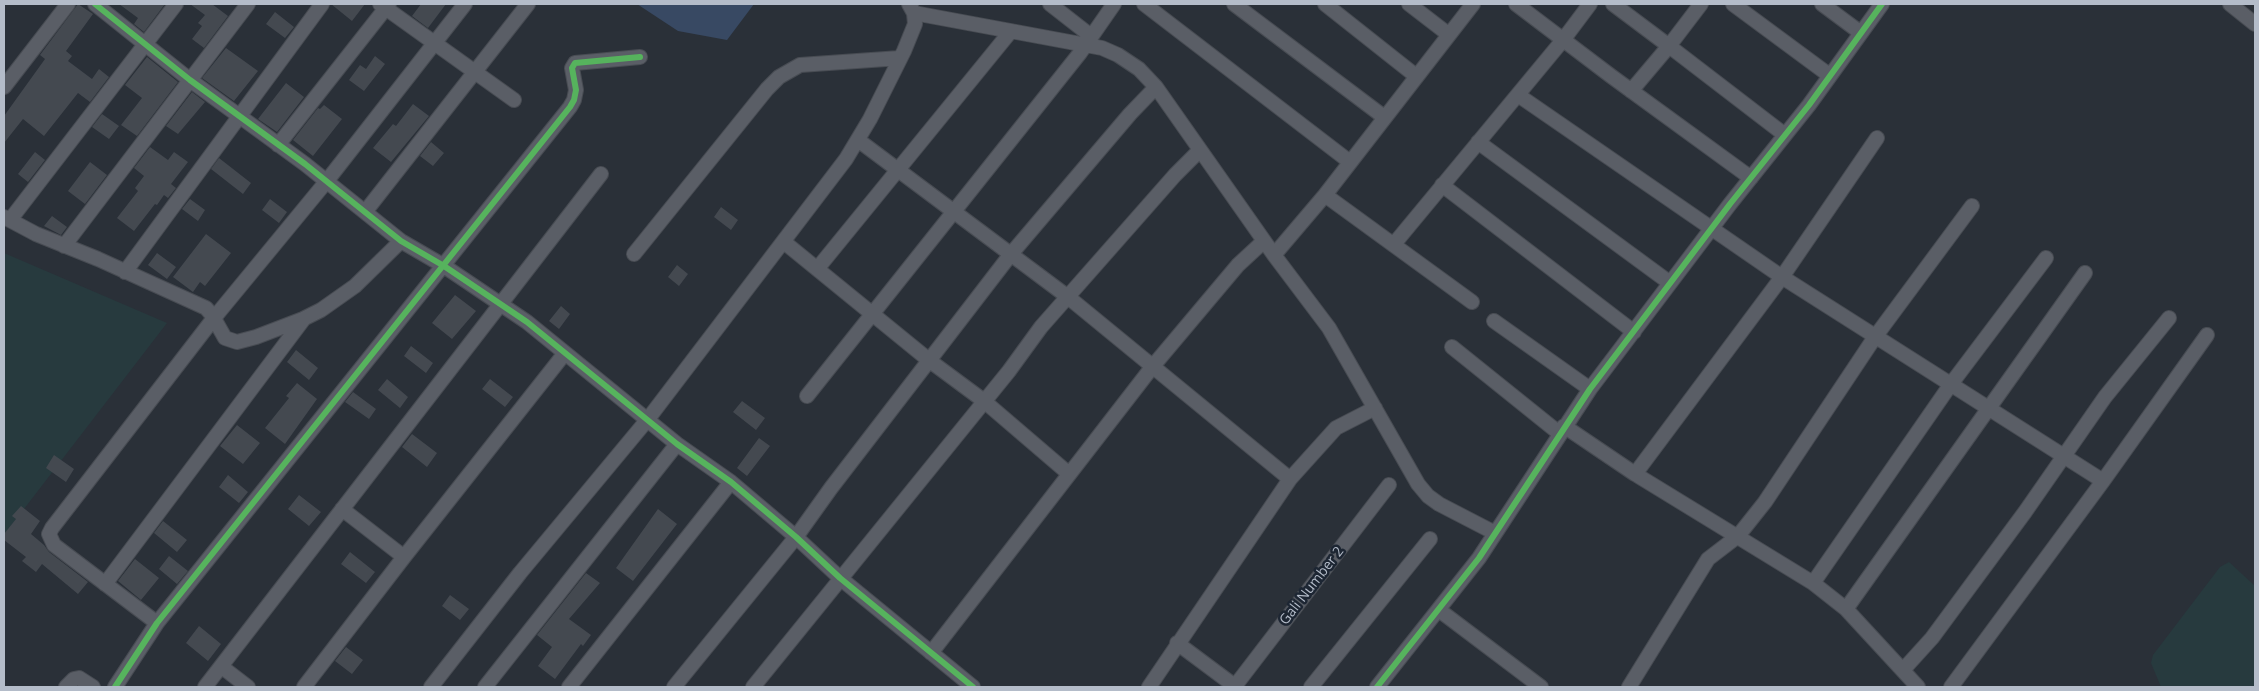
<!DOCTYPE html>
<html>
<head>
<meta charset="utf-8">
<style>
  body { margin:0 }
  #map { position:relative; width:2259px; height:691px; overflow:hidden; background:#2a3038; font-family:"Open Sans",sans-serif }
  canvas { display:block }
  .frame { position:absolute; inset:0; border:5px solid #b4bcc9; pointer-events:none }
</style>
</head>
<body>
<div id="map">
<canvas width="2259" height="691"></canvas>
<div class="frame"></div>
</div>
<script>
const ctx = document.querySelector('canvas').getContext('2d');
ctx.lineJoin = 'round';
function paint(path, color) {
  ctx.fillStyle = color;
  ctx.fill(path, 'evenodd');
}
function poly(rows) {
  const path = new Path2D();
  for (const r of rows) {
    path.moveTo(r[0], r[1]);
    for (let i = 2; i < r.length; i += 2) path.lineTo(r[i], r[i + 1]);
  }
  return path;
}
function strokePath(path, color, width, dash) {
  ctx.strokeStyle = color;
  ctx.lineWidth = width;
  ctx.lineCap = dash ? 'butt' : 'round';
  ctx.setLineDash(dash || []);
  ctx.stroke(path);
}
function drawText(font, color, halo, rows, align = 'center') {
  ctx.font = font + ' "Open Sans",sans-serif';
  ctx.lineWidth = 5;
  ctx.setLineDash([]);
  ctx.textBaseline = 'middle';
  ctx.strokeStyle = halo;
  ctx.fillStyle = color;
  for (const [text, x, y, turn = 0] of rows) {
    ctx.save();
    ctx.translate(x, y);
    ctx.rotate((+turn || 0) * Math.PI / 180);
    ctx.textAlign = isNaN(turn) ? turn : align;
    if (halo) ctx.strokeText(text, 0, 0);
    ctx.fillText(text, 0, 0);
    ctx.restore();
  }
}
paint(poly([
  [4,253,167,323,4,535],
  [2229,562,2255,586,2255,687,2161,687,2151,663,2153,655,2220,567]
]), '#273a3e');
paint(poly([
  [637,4,754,4,727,40,678,31]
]), '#384963');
paint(poly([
  [78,4,93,14,66,51,72,56,68,61,92,79,99,69,109,77,90,102,78,93,44,136,23,119,4,143,4,116,45,59,40,55],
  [119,4,165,4,144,32,134,24,138,18],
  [190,4,212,4,228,16,204,48,192,39,202,26,198,23,205,15],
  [331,4,365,4,352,21],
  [421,4,446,4,428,28,412,16],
  [275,12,294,27,285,38,266,24],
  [226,48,258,71,234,101,202,78],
  [375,56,385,64,364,91,349,80,360,65,366,69],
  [147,57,178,82,137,136,121,125,142,98,125,85],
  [286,83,304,97,277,132,258,119],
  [192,92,205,102,178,134,166,126],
  [413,104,429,116,391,162,373,148,393,124,396,126],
  [324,105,342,119,313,156,293,140,318,108,320,109],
  [102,114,119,126,109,139,92,127],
  [431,142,444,153,433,166,420,156],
  [150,147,168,160,174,152,188,162,171,184,176,188,168,198,164,195,157,205,155,204,134,231,117,218,138,191,135,188,144,176,134,168],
  [35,152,45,160,28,182,18,174],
  [219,158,251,183,243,194,211,169],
  [90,162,107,175,85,204,68,191],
  [190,199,205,210,198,221,182,209],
  [270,199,287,212,279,223,262,210],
  [721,207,738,220,731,230,714,217],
  [52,216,67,227,61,235,44,226],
  [206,234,231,253,205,286,200,282,193,292,173,277],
  [157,253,176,267,167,279,148,265],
  [677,265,688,274,679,286,668,277],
  [455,295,476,311,452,339,432,323],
  [561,306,570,314,559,329,549,321],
  [411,346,433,363,426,373,404,356],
  [296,350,318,368,309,380,287,362],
  [387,379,408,397,400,408,378,390],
  [490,379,513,397,505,407,482,389],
  [297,383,317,399,285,444,265,428,289,398,286,396],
  [353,392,376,409,369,419,345,402],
  [742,401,765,418,756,430,733,412],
  [237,425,260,443,243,464,220,446],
  [412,434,437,453,427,467,402,447],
  [759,438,770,446,747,476,737,468],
  [54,455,74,469,66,482,46,468],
  [228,475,248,492,239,503,219,487],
  [299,495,321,512,309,526,288,509],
  [21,506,40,521,31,534,44,545,49,552,88,582,78,594,42,564,36,572,22,561,26,557,4,540,4,534,16,519,12,516],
  [658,509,677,524,633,581,616,568],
  [163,521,187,540,177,552,154,533],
  [350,552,375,572,366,583,341,564],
  [169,556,188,571,177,584,159,569],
  [135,559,159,578,141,600,118,581],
  [586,573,600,583,569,619,591,635,583,646,581,644,555,679,538,666,552,647,537,635],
  [450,595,469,609,460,620,442,606],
  [199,626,221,644,208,661,186,643],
  [346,647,363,660,352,674,335,661]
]), '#444950');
const minor = poly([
  [95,4,190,80,305,164,401,241,444,266,527,322,677,444,731,482,796,537,840,578,973,687],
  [380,4,514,100],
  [1050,4,1091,36],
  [1144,4,1350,162],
  [1234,4,1384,117],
  [1325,4,1416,76],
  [1409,4,1448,34],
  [1516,4,1611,76,1751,178],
  [1613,4,1669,46,1701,4],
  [1733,4,1829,75],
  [1822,4,1861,33],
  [2230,4,2255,24],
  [914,13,1102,48,1118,55,1139,69,1156,87,1274,255,1329,328,1418,484,1428,496,1439,504,1495,533],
  [4,87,68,4],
  [1631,91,1669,46,1785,135],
  [1518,95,1782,277,2103,481],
  [858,140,1068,297,1290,479],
  [1478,142,1670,283],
  [278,145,389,4],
  [1442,185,1634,332],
  [1325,195,1472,302],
  [365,212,528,4],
  [4,217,36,234,98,259,206,308,212,315,225,338,237,342,256,337,303,319,321,310,355,286,401,241],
  [10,220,176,4],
  [784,242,930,361,984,401,1068,473],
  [1394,244,1563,40,1590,4],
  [64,246,248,4],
  [634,254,767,89,779,77,800,65,900,58],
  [1274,255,1325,195,1473,4],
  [817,269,1011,31],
  [125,272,322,4],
  [1494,321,1590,389],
  [1452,347,1559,433],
  [807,396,1080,53,1114,4],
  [1564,426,1635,474,1813,583,1846,609,1918,687],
  [1635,474,1782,277,1877,138],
  [342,509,404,557],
  [1813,583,1951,384,2046,258],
  [105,584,303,320],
  [1846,609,2085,273],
  [1439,610,1541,687],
  [157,623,54,545,49,534,52,528,214,318,326,182,465,4],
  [1177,643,1236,687],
  [931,653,1153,366,1238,265,1264,241],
  [222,667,248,687],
  [1903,670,1932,638,2025,512,2105,397,2169,318],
  [1235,686,1389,485],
  [66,687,74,679,79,678,93,687],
  [115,687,157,623,570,107,574,100,576,90,572,68,575,63,640,57],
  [205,687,601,174],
  [304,687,404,557,565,353],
  [431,687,520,573,648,419,846,159,870,119,904,51,915,24,914,13,909,4],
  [485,687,677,444],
  [569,687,731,482],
  [674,687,796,537,831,488,1011,254,1130,114,1156,87],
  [753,687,1009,371,1041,327,1175,175,1200,150],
  [1149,687,1290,479,1336,428,1375,408],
  [1311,687,1430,539],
  [1377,687,1479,558,1590,389,1730,204,1809,105,1882,4],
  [1629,687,1708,559,1738,536,1765,502,1875,337,1972,206],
  [1951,687,2103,481,2207,335]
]);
strokePath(minor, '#484c53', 16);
strokePath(minor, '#5a5e66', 14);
strokePath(poly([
  [95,4,190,80,305,164,401,241,444,266,527,322,677,444,731,482,796,537,840,578,973,687],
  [115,687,157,623,570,107,574,100,576,90,572,68,575,63,640,57],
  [1377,687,1479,558,1590,389,1730,204,1809,105,1882,4]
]), '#56b35d', 6);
drawText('14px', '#b4bcc9', '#1d2633', [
  ["Gali Number 2",1312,586,-52]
]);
</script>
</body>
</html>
